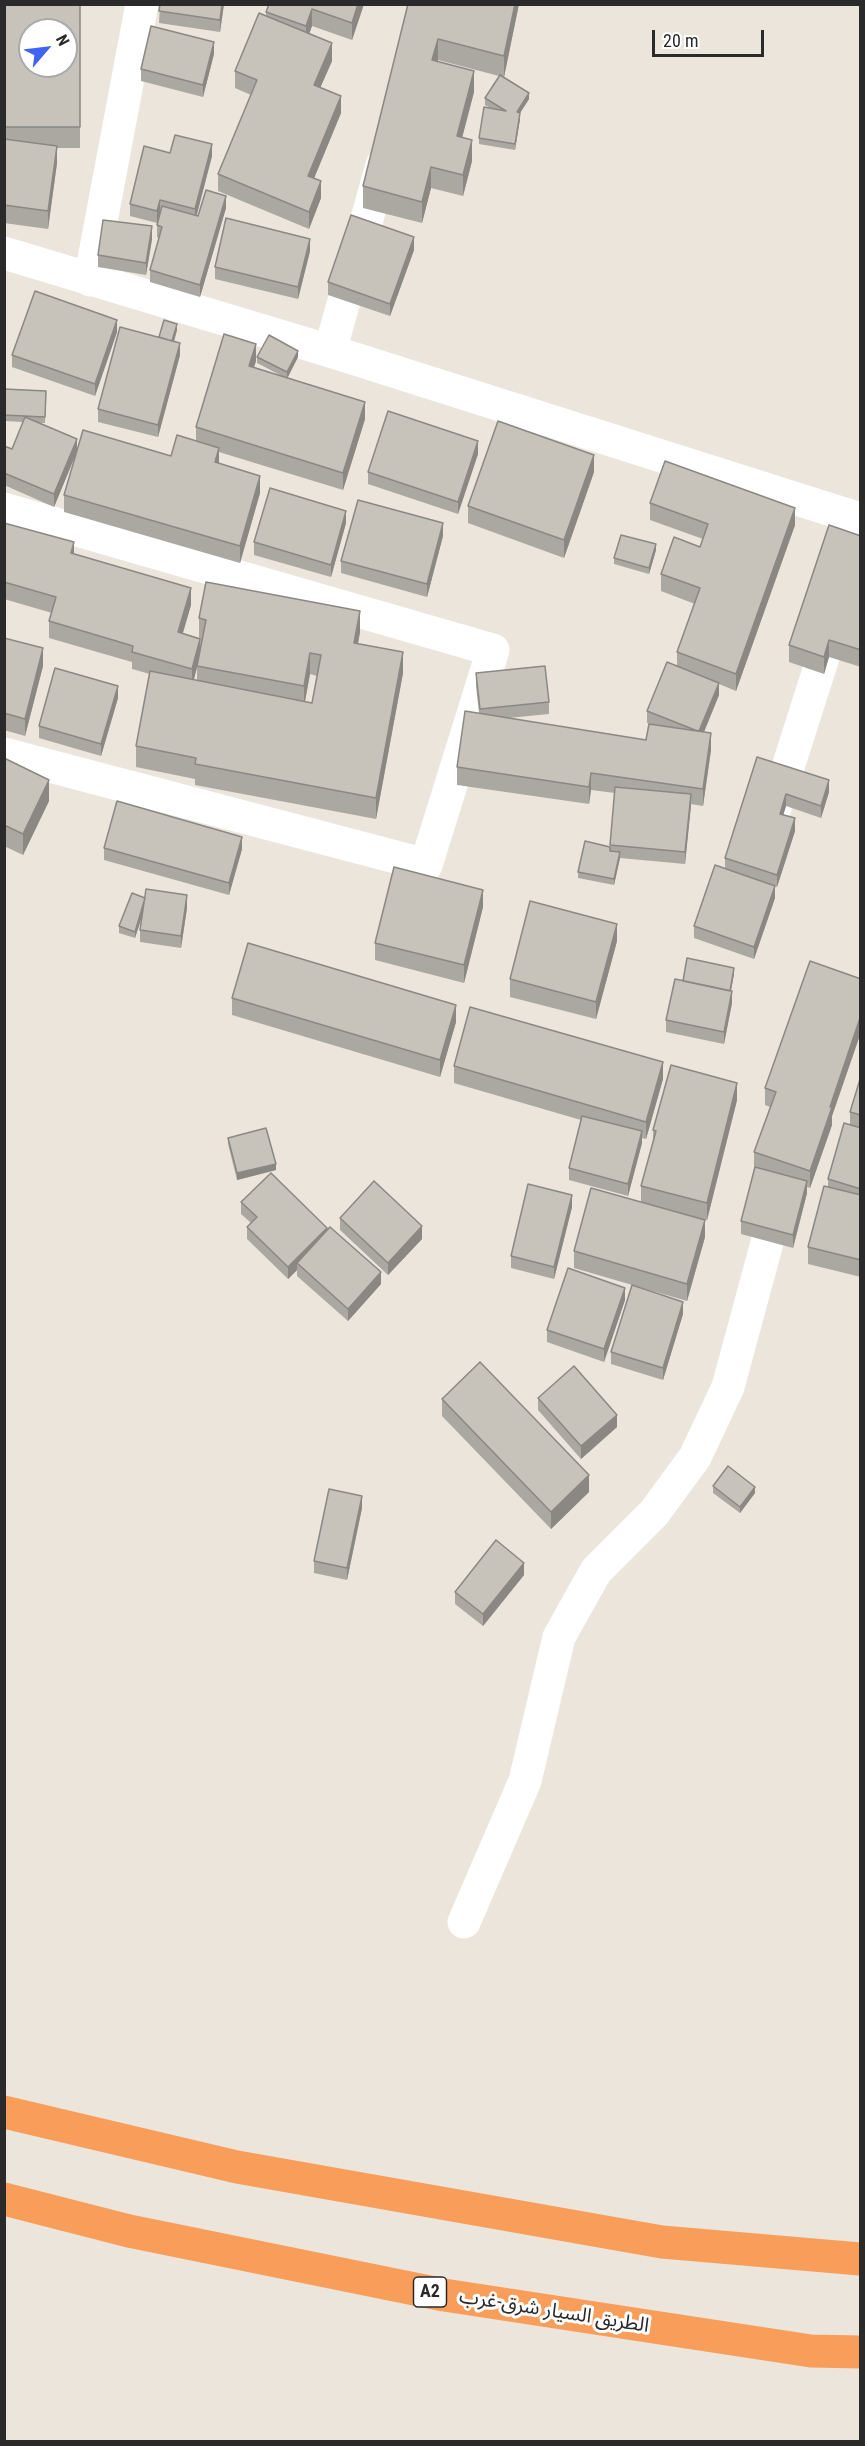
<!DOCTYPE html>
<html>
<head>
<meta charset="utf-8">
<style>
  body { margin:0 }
  #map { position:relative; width:865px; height:2446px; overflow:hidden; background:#ebe5dc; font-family:"Roboto Condensed",sans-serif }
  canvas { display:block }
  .frame { position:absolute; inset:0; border:6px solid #2a2a2a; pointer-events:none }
  .north { position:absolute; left:18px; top:18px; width:60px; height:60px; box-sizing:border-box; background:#fff; border:2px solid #aaa; border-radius:50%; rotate:62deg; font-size:16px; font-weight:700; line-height:24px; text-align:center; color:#2a2a2a }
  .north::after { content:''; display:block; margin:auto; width:21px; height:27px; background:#4163f4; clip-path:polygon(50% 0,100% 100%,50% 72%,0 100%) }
  .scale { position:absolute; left:652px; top:30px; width:112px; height:27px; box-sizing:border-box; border:3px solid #2a2a2a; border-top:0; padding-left:8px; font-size:18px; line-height:21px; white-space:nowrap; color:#2a2a2a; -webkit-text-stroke:4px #fff; paint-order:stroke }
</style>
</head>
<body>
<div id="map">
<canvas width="865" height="2446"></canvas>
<div class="frame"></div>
<div class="north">N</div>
<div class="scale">20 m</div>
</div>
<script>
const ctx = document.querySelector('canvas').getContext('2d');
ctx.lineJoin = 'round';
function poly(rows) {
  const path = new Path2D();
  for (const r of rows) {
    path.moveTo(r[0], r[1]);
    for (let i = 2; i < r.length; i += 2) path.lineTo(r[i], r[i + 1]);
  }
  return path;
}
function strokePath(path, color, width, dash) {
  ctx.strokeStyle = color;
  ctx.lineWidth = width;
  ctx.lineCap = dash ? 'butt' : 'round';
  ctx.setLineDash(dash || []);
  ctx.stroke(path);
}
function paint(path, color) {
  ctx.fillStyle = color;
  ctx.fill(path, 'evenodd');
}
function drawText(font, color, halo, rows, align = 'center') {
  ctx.font = font + ' "Roboto Condensed","Noto Sans Arabic",sans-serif';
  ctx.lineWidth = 6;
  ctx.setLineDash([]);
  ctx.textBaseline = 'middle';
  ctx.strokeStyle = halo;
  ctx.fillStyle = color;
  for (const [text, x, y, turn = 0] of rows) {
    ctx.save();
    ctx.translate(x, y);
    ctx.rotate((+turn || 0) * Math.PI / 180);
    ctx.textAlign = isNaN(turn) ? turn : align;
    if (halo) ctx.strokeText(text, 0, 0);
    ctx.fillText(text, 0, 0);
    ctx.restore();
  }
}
strokePath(poly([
  [4,253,330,351,860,519],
  [90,280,142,4],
  [330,351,382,165],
  [4,509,493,650,426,865,4,754],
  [775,808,832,629],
  [464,1922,525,1781,559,1637,596,1571,654,1513,695,1457,728,1387,768,1239,783,1199]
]), '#fff', 33);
strokePath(poly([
  [4,2112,237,2167,662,2242,860,2259],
  [4,2199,129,2231,444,2295,811,2351,860,2352]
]), '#f99e5a', 33);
paint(poly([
  [4,4,80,4,80,148,57,148,57,163,48,229,4,223],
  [160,4,224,4,220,32,159,23],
  [269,4,364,4,352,40,312,26,309,34,332,61,320,88,341,113,314,178,321,198,309,229,218,191,218,174,251,95,235,88,235,71,266,16,266,12],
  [408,4,519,4,504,77,502,76,529,99,520,113,520,119,515,150,479,144,479,138,492,109,485,105,485,98,499,76,438,60,438,61,474,92,462,138,472,161,463,196,431,188,422,223,363,208,363,186],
  [214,54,203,97,141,81,141,69],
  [170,153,212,156,196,216,198,216,226,208,200,297,150,282,150,270,159,238,157,237,157,223,130,216,130,204],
  [152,239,146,275,98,267,98,255],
  [414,250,390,316,328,295,328,282],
  [310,251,298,299,215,279,215,267],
  [177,330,174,342,180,355,158,437,98,422,98,409],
  [117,332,95,396,12,367,12,355],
  [257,357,298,357,287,378,365,419,343,490,219,452,219,464,260,493,240,563,64,512,64,495,77,452,54,507,4,485,4,446,12,449,23,422,4,421,4,389,46,391,45,423,39,423,77,451,171,456,196,441,196,427,256,361,254,367,282,376,257,363],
  [478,454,458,514,368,484,368,472],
  [594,472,564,558,468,523,468,506],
  [650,503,795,525,736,691,719,684,719,695,704,732,711,750,703,806,691,804,685,864,620,858,614,885,578,878,578,872,610,847,615,793,591,790,589,804,457,785,457,767,479,713,476,686,476,673,549,702,549,714,508,718,646,740,649,724,647,723,647,711,677,666,677,652,695,604,661,591,661,574,700,547,703,539,650,520],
  [4,523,191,605,183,633,199,638,199,618,360,632,358,644,403,673,376,819,195,785,195,779,136,767,136,746,150,674,132,669,132,662,49,638,49,621,52,613,4,599],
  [197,667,197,680,194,680],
  [310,674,317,676,312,703,305,701],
  [346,523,331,577,254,555,254,542],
  [443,536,427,597,341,573,341,561],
  [861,536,861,667,829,657,824,674,789,662,789,645],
  [656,550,649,574,614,564,614,558],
  [4,638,43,666,25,736,4,730],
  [118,698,101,756,39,738,39,726],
  [757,757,829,792,821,818,786,806,783,815,795,831,777,887,775,886,775,898,754,959,694,938,694,926,725,868,725,858],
  [4,758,49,801,23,855,4,846],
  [104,848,242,849,229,895,104,860],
  [145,898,187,908,181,948,140,942,140,930,142,914,135,938,119,933,119,926],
  [483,907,464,983,375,960,375,943],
  [617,941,596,1019,510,997,510,979],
  [734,974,731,991,732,1003,724,1044,666,1032,666,1020,683,981],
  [861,979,861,1032,832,1116,832,1125,810,1188,807,1187,807,1193,793,1248,741,1234,741,1221,754,1169,754,1152,770,1107,765,1105,765,1088],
  [232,998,456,1022,440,1077,232,1015],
  [454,1066,663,1079,646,1139,642,1138,642,1143,628,1196,569,1180,569,1168,581,1120,454,1083],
  [861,1076,861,1277,808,1264,808,1247,828,1187,828,1179,850,1125,850,1112],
  [737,1100,707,1220,705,1220,705,1237,687,1301,574,1268,574,1251,641,1202,641,1186,653,1142,653,1130],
  [228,1138,276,1170,237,1180,228,1144],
  [241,1202,327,1230,381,1284,348,1321,297,1276,297,1270,288,1279,247,1239,247,1227,251,1223,241,1214],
  [572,1207,554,1279,511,1268,511,1256],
  [340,1218,422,1239,388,1275,340,1230],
  [625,1300,604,1362,547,1342,547,1330],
  [683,1314,663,1380,611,1364,611,1352],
  [538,1398,617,1427,581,1459,538,1410],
  [442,1399,589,1492,551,1529,442,1416],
  [713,1486,755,1493,740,1513,713,1493],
  [362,1508,347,1580,314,1573,314,1561],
  [524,1575,483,1626,455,1604,455,1592]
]), '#aba8a1');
paint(poly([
  [222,4,224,4,220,32,220,20],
  [358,4,364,4,352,40,352,23],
  [515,4,519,4,504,77,504,56],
  [312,9,312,26,306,43,306,26],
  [438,39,438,60,432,81,432,60],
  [214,42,214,54,203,97,203,85],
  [332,43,332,61,314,102,314,85],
  [474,71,474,92,457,157,457,136],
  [529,93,529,99,520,113,520,119,515,150,517,112],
  [341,96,341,113,308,193,308,176],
  [472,140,472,161,463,196,463,175],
  [212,144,212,156,195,222,195,209],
  [57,146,57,163,48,229,48,211],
  [431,167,431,188,422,223,422,202],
  [321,181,321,198,309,229,309,212],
  [226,196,226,208,200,297,200,285],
  [160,200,160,213,157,223,157,211],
  [152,226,152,239,146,275,146,263],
  [414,237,414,250,390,316,390,304],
  [310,239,310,251,298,299,298,287],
  [117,320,117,332,95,396,95,384],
  [177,324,177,330,171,351,171,345],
  [180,343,180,355,158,437,158,425],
  [256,344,256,361,249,383,249,366],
  [298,351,298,357,287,379,287,372],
  [365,402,365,419,343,490,343,473],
  [77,439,77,451,54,507,54,494],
  [478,441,478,454,458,514,458,502],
  [219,448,219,465,215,462],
  [594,455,594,472,564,558,564,540],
  [260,476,260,493,240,563,240,546],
  [795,508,795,525,736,691,736,674],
  [346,511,346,523,331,577,331,565],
  [443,523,443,536,427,597,427,584],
  [74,542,74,560,71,553],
  [656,544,656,550,649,574,649,568],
  [191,588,191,605,178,649,178,632],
  [360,611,360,632,354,664,354,643],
  [200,639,200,656,192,686,192,669],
  [829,640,829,657,824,674,824,657],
  [43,648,43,666,25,736,25,719],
  [403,652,403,673,376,819,376,798],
  [310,653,310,674,304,707,304,686],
  [719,683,719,695,699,744,699,732],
  [118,686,118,698,101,756,101,744],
  [711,733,711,750,703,806,703,789],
  [591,773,591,790,589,804,589,787],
  [49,780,49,801,23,855,23,834],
  [829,780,829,792,821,818,821,806],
  [691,794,691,806,685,864,685,852],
  [786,794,786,806,780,826,780,814],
  [795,818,795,831,777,887,777,875],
  [242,837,242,849,229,895,229,883],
  [620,852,620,858,614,885,614,879],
  [775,886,775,898,754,959,754,947],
  [483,890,483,907,464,983,464,965],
  [187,895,187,908,181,948,181,936],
  [146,898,146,905,135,938,135,932],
  [617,924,617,941,596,1019,596,1002],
  [734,968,734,974,729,1000,729,993],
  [732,991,732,1003,724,1044,724,1032],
  [456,1005,456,1022,440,1077,440,1060],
  [861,1015,861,1032,832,1116,832,1125,810,1188,810,1171,830,1107],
  [663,1062,663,1079,646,1139,646,1122],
  [737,1083,737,1100,707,1220,707,1203],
  [642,1131,642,1143,628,1196,628,1184],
  [276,1164,276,1170,237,1180,237,1173],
  [807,1181,807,1193,793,1248,793,1235],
  [572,1195,572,1207,554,1279,554,1267],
  [705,1220,705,1237,687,1301,687,1284],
  [422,1226,422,1239,388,1275,388,1263],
  [327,1228,327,1240,297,1263,297,1270,288,1279,288,1267],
  [381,1272,381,1284,348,1321,348,1309],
  [625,1288,625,1300,604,1362,604,1349],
  [683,1302,683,1314,663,1380,663,1368],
  [617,1415,617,1427,581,1459,581,1446],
  [589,1475,589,1492,551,1529,551,1512],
  [755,1487,755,1493,740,1513,740,1507],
  [362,1496,362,1508,347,1580,347,1568],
  [524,1563,524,1575,483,1626,483,1614]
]), '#8b8883');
const building = poly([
  [4,4,80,4,80,127,4,127,4,4],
  [30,30,66,30,66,66,30,66,30,30],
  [160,4,222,4,220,20,159,11,160,4],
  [269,4,358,4,352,23,312,9,306,26,266,12,269,4],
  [408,4,515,4,504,56,438,39,432,60,474,71,457,136,472,140,463,175,431,167,422,202,363,186,408,4],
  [259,13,332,43,314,85,341,96,308,176,321,181,309,212,218,174,257,80,235,71,259,13],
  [151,26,214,42,203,85,141,69,151,26],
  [500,75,529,93,517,112,520,113,515,144,479,138,484,107,506,111,485,98,500,75],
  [175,135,212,144,195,209,160,200,157,211,130,204,144,146,170,153,175,135],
  [4,139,57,146,48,211,4,205,4,139],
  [206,190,226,196,200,285,150,270,162,227,157,225,162,206,198,216,206,190],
  [351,215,414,237,390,304,328,282,351,215],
  [226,218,310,239,298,287,215,267,226,218],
  [103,220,152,226,146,263,98,255,103,220],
  [35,291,117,320,95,384,12,355,35,291],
  [164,320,177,324,172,341,159,337,164,320],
  [120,327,180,343,158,425,98,409,120,327],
  [224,334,256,344,249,366,365,402,343,473,196,427,224,334],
  [269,335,298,351,287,372,257,357,269,335],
  [4,389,46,391,45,417,4,415,4,389],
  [388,411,478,441,458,502,368,472,388,411],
  [25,417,77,439,54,494,4,473,4,446,12,449,25,417],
  [498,421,594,455,564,540,468,506,498,421],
  [83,430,171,456,177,435,219,448,215,462,260,476,240,546,64,495,83,430],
  [665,461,795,508,736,674,677,652,700,588,661,574,674,537,700,547,708,524,650,503,665,461],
  [270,488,346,511,331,565,254,542,270,488],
  [358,500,443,523,427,584,341,561,358,500],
  [4,523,74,542,71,553,191,588,178,632,200,639,192,669,132,652,133,646,49,621,56,597,4,582,4,523],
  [829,525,861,536,861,650,829,640,824,657,789,645,829,525],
  [621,535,656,544,649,568,614,558,621,535],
  [206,582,360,611,354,643,403,652,376,798,195,764,196,758,136,746,150,671,312,703,321,655,310,653,304,686,197,666,206,620,199,618,206,582],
  [4,638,43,648,25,719,4,713,4,638],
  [667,662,719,683,699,731,695,730,647,711,667,662],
  [545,666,549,702,480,709,476,673,545,666],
  [55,668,118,686,101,744,39,726,55,668],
  [465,711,646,740,649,724,711,733,703,789,591,773,589,787,457,767,465,711],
  [757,757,829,780,821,806,786,794,780,814,795,818,777,875,725,858,757,757],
  [4,758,49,780,23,834,4,825,4,758],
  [615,787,691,794,685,852,610,845,615,787],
  [117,801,242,837,229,883,104,848,117,801],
  [585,841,610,847,610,851,620,852,614,879,578,872,585,841],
  [715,865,775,886,754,947,694,926,715,865],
  [394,867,483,890,464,965,375,943,394,867],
  [146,889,187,895,181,936,140,930,146,889],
  [132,893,145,898,135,932,119,926,132,893],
  [530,901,617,924,596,1002,510,979,530,901],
  [248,943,456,1005,440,1060,232,998,248,943],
  [687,958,734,968,730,991,683,981,687,958],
  [810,961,861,979,861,1015,830,1107,832,1107,810,1171,754,1152,776,1092,765,1088,810,961],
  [675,979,732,991,724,1032,666,1020,675,979],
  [470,1007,663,1062,646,1122,454,1066,470,1007],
  [671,1065,737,1083,707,1203,641,1186,656,1131,653,1130,671,1065],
  [861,1076,861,1115,850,1112,861,1076],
  [582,1116,642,1131,628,1184,569,1168,582,1116],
  [844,1123,861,1128,861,1189,828,1179,844,1123],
  [266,1128,276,1164,237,1173,228,1138,266,1128],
  [755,1167,807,1181,793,1235,741,1221,755,1167],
  [271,1173,327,1228,288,1267,247,1227,257,1217,241,1202,271,1173],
  [374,1181,422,1226,388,1263,340,1218,374,1181],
  [528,1184,572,1195,554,1267,511,1256,528,1184],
  [824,1186,861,1195,861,1260,808,1247,824,1186],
  [591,1188,705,1220,687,1284,574,1251,591,1188],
  [330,1227,381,1272,348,1309,297,1263,330,1227],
  [568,1268,625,1288,604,1349,547,1330,568,1268],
  [632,1285,683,1302,663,1368,611,1352,632,1285],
  [480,1362,589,1475,551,1512,442,1399,480,1362],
  [574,1366,617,1415,581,1446,538,1398,574,1366],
  [728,1466,755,1487,740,1507,713,1486,728,1466],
  [329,1489,362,1496,347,1568,314,1561,329,1489],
  [496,1540,524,1563,483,1614,455,1592,496,1540]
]);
paint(building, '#c7c3bb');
strokePath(building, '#8b8883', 1.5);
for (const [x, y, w] of [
  [430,2292,33]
]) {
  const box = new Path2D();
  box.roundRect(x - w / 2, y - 15, w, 30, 4.5);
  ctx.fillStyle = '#fff';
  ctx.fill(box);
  strokePath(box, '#2a2a2a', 1.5);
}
drawText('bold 18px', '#2a2a2a', null, [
  ["A2",430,2292]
]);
drawText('20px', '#2a2a2a', '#fff', [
  ["الطريق السيار شرق-غرب",554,2312,9]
]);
</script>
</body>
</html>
